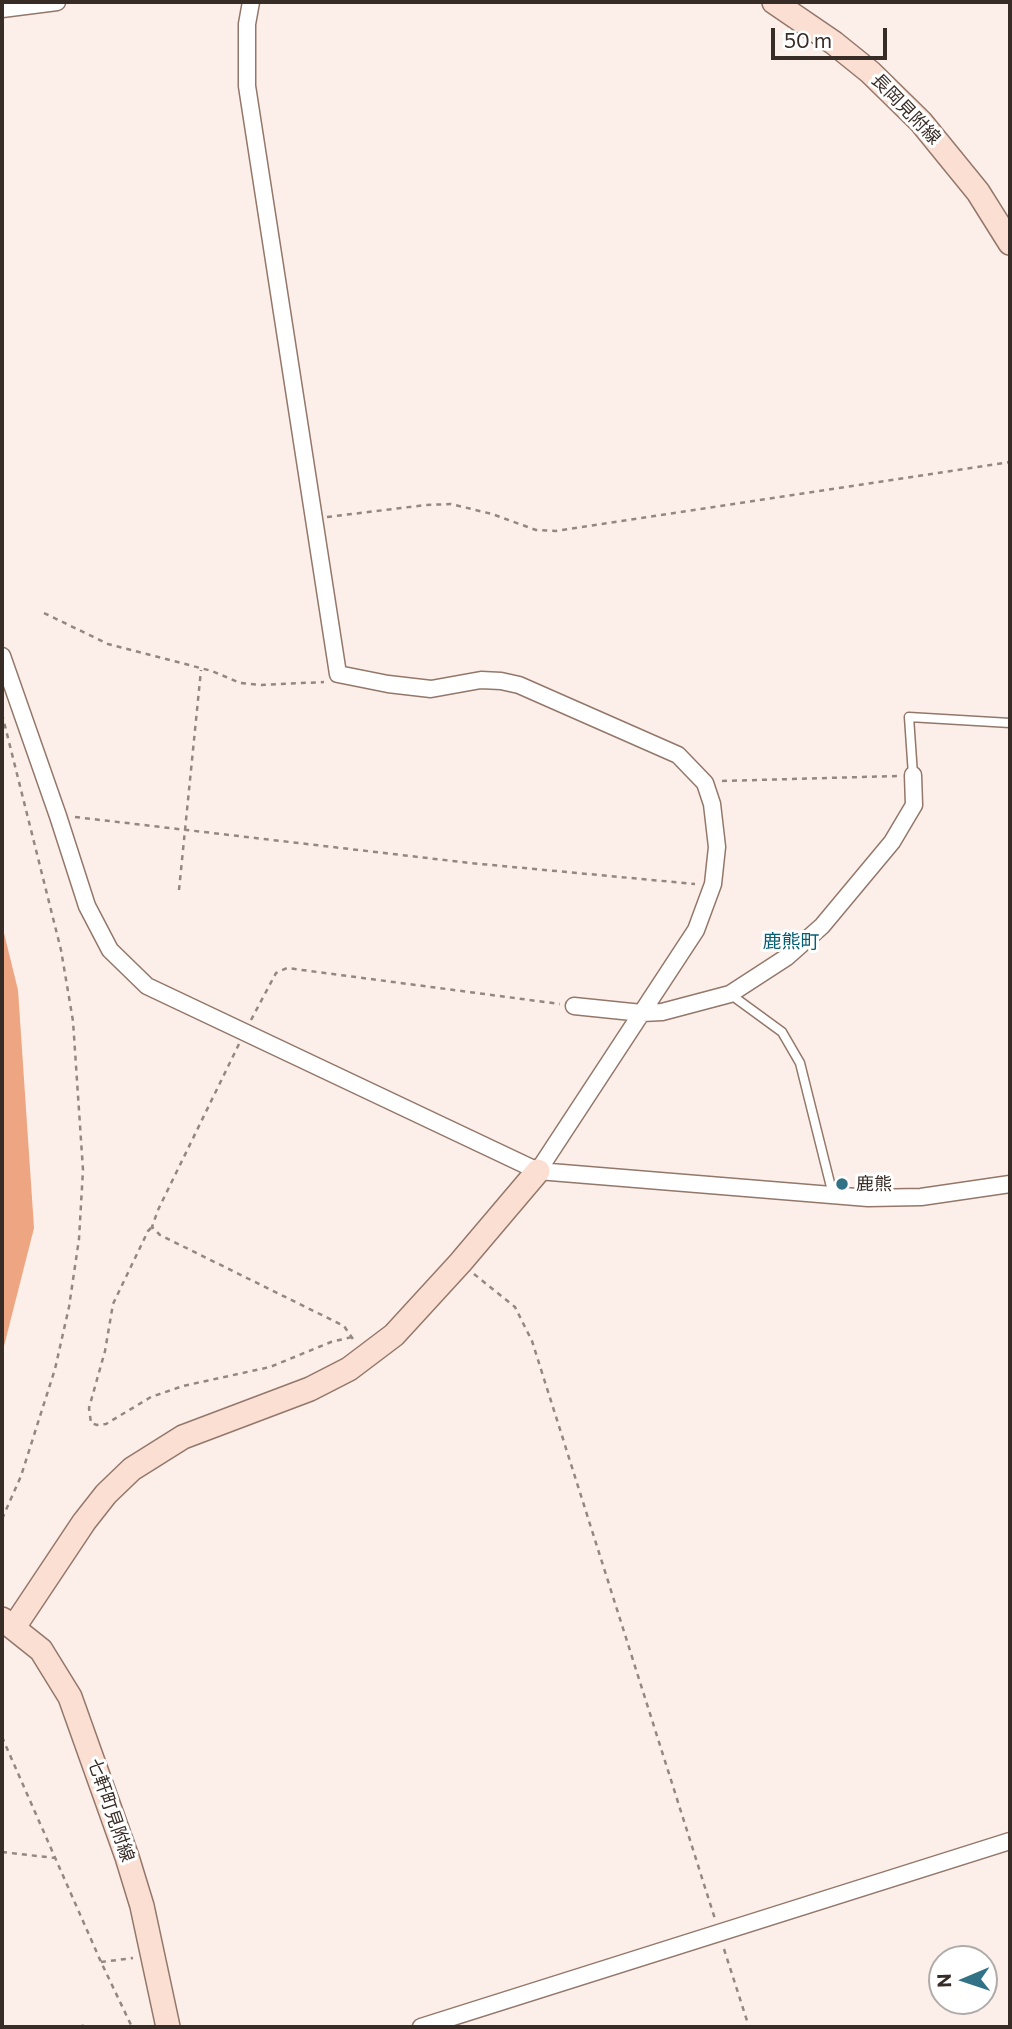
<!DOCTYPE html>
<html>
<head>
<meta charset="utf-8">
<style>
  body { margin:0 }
  #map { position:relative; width:1012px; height:2029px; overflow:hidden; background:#fcefe9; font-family:Commissioner,sans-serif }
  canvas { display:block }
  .frame { position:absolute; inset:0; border:4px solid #382c27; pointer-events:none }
  .north { position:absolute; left:928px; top:1945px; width:70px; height:70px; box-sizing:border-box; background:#fff; border:2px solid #afaba9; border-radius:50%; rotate:268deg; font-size:19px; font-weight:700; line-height:28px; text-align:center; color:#382c27 }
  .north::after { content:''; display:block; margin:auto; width:24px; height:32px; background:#327286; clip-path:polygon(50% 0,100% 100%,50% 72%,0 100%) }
  .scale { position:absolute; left:771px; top:28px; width:116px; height:32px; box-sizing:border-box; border:4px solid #382c27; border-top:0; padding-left:9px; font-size:21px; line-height:24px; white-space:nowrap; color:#382c27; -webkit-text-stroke:5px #fff; paint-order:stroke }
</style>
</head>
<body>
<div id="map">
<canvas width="1012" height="2029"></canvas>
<div class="frame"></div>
<div class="north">N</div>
<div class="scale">50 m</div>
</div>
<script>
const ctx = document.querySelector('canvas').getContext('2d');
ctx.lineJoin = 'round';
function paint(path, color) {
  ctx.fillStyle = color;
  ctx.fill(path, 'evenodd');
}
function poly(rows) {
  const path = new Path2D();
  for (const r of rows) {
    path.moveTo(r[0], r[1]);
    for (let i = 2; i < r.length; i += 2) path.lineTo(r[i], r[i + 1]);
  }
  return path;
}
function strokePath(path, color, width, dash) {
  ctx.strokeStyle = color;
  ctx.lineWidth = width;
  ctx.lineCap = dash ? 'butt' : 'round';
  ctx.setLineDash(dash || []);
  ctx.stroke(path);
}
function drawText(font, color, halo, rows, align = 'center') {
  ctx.font = font + ' Commissioner,"Noto Sans JP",sans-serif';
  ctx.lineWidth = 6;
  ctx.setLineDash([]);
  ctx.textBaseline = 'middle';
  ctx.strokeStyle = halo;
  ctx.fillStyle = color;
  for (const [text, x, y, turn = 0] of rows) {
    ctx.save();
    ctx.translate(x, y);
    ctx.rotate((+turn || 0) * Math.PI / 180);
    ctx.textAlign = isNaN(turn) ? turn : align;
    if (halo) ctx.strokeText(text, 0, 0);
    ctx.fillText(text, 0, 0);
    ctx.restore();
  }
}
paint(poly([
  [2,925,18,990,34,1228,2,1354]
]), '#eea582');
const lane = poly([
  [913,775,909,717,1010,723],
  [730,994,782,1032,800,1063,833,1195]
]);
const street = poly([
  [251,2,247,24,247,86,338,674,388,684,431,689,481,680,501,681,519,685,678,755,705,783,712,804,717,847,713,884,696,930,538,1171],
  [2,9,57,2],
  [2,656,58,816,87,906,110,950,147,986,538,1171,868,1198,921,1197,1010,1184],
  [574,1006,642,1013,662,1012,730,994,787,957,822,926,892,842,914,805,913,775],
  [421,2027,1010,1841]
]);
const secondary = poly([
  [774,2,834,43,870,72,921,122,978,192,1010,243],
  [2,1619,41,1650,70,1697,127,1857,142,1906,168,2027],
  [14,1627,84,1522,106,1494,132,1469,183,1437,310,1389,349,1369,394,1335,460,1263,538,1171]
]);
strokePath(lane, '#93776a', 11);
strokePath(street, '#93776a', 19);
strokePath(secondary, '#93776a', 26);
strokePath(poly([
  [327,517,426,505,451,504,492,514,536,530,556,531,1010,462],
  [44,613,108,644,212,671,240,683,261,685,324,682],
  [2,714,61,950,73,1021,83,1170,79,1239,69,1307,55,1369,21,1476,2,1519],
  [722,781,897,776],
  [75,817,470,863,695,884],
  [179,890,201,670],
  [251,1020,276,973,287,968,560,1004],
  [239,1044,158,1210,152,1227,160,1235,344,1326,355,1342],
  [151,1228,148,1231,113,1304,105,1351,89,1408,91,1423,97,1425,106,1424,151,1397,183,1386,270,1367,331,1342,352,1337],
  [474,1274,515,1307,532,1341,715,1919],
  [2,1737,101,1962,132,2027],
  [2,1852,55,1858],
  [724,1949,749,2027],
  [101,1962,133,1958],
  [79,2027,85,2025]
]), '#948782', 2.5, [5, 5]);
strokePath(lane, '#fff', 8);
strokePath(street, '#fff', 16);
strokePath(secondary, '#fadfd2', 23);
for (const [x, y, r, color] of [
  [842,1184,7,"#327286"]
]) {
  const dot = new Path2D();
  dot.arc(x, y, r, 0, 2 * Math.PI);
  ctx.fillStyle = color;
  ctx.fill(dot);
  strokePath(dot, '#fff', 2.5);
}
drawText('18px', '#382c27', '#fff', [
  ["長岡見附線",906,109,46],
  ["七軒町見附線",111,1810,71]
]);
drawText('18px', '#382c27', '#fff', [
  ["鹿熊",856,1184]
], 'left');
drawText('19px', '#065e73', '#fff', [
  ["鹿熊町",791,942]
]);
</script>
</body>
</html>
